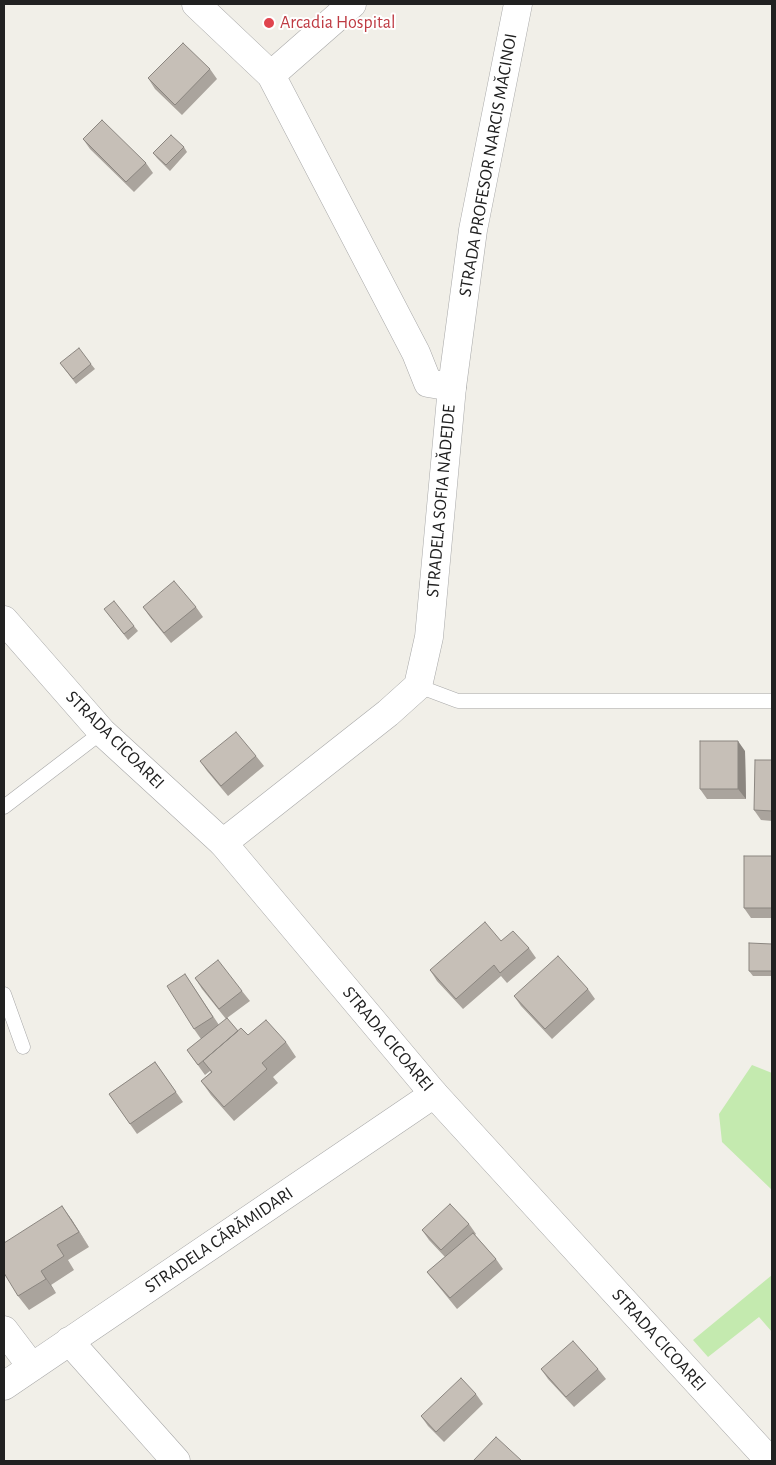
<!DOCTYPE html>
<html>
<head>
<meta charset="utf-8">
<style>
  body { margin:0 }
  #map { position:relative; width:776px; height:1465px; overflow:hidden; background:#f1efe8; font-family:"Alegreya Sans",sans-serif }
  canvas { display:block }
  .frame { position:absolute; inset:0; border:5px solid #212121; pointer-events:none }
</style>
</head>
<body>
<div id="map">
<canvas width="776" height="1465"></canvas>
<div class="frame"></div>
</div>
<script>
const ctx = document.querySelector('canvas').getContext('2d');
ctx.lineJoin = 'round';
function paint(path, color) {
  ctx.fillStyle = color;
  ctx.fill(path, 'evenodd');
}
function poly(rows) {
  const path = new Path2D();
  for (const r of rows) {
    path.moveTo(r[0], r[1]);
    for (let i = 2; i < r.length; i += 2) path.lineTo(r[i], r[i + 1]);
  }
  return path;
}
function strokePath(path, color, width, dash) {
  ctx.strokeStyle = color;
  ctx.lineWidth = width;
  ctx.lineCap = dash ? 'butt' : 'round';
  ctx.setLineDash(dash || []);
  ctx.stroke(path);
}
function drawText(font, color, halo, rows, align = 'center') {
  ctx.font = font + ' "Alegreya Sans",sans-serif';
  ctx.lineWidth = 4;
  ctx.setLineDash([]);
  ctx.textBaseline = 'middle';
  ctx.strokeStyle = halo;
  ctx.fillStyle = color;
  for (const [text, x, y, turn = 0] of rows) {
    ctx.save();
    ctx.translate(x, y);
    ctx.rotate((+turn || 0) * Math.PI / 180);
    ctx.textAlign = isNaN(turn) ? turn : align;
    if (halo) ctx.strokeText(text, 0, 0);
    ctx.fillText(text, 0, 0);
    ctx.restore();
  }
}
paint(poly([
  [752,1065,772,1073,772,1190,722,1142,719,1114],
  [772,1275,772,1332,759,1317,708,1357,693,1340]
]), '#c4eaaf');
const service = poly([
  [418,686,458,701,772,701],
  [4,807,102,732],
  [4,994,23,1047]
]);
const minor = poly([
  [196,4,271,75,416,353,428,383,452,387],
  [271,75,352,4],
  [4,620,102,732,223,843],
  [4,1330,32,1367],
  [69,1341,176,1461],
  [4,1386,434,1094]
]);
const tertiary = poly([
  [518,4,473,230,452,387,429,637,418,686,388,713,223,843,434,1094,770,1461]
]);
strokePath(service, '#a8a8a8', 15);
strokePath(minor, '#a8a8a8', 29);
strokePath(tertiary, '#a8a8a8', 29);
strokePath(service, '#fff', 14);
strokePath(minor, '#fff', 28);
strokePath(tertiary, '#fff', 28);
paint(poly([
  [210,69,217,79,182,115,155,89,148,78],
  [83,139,146,163,153,173,134,192,90,149],
  [184,147,187,152,170,171,157,158,153,153],
  [60,363,91,364,95,369,76,384],
  [143,607,196,607,203,617,171,643,150,617],
  [108,614,134,626,138,631,128,640],
  [745,751,746,799,707,799,700,789],
  [256,756,264,766,228,796,207,771,200,761],
  [772,760,772,821,761,820,754,810],
  [772,856,772,918,751,918,744,908],
  [501,941,529,948,536,958,507,983,501,976,463,1009,437,981,430,970],
  [772,944,772,976,753,976,749,971],
  [185,974,219,1025,226,1019,202,989,195,978,242,991,250,1001,227,1018,238,1031,248,1035,286,1042,296,1057,273,1077,278,1083,234,1121,211,1095,201,1081,211,1072,210,1071,205,1075,187,1050,201,1039,194,1029],
  [588,989,595,999,552,1039,521,1006,514,996],
  [155,1062,183,1102,137,1134,109,1094],
  [62,1206,89,1247,68,1260,74,1270,51,1285,56,1293,29,1310,18,1296],
  [469,1224,476,1234,475,1235,496,1259,503,1269,457,1309,435,1282,427,1272,445,1257,429,1240,422,1230],
  [541,1369,598,1369,606,1379,574,1407,548,1379],
  [476,1394,483,1404,444,1442,428,1426,421,1416]
]), '#aaa49d');
paint(poly([
  [738,741,745,751,746,799,738,789],
  [62,1206,72,1220,89,1247,79,1232],
  [41,1271,51,1285,56,1293,46,1279]
]), '#8b8680');
const building = poly([
  [183,43,210,69,175,105,148,78,183,43],
  [102,120,146,163,126,182,83,139,102,120],
  [171,135,184,147,166,165,153,153,171,135],
  [79,348,91,364,73,379,60,363,79,348],
  [174,581,196,607,164,633,143,607,174,581],
  [114,601,134,626,124,634,104,609,114,601],
  [236,732,256,756,221,786,200,761,236,732],
  [700,741,738,741,738,789,700,789,700,741],
  [755,760,772,760,772,811,754,810,755,760],
  [744,856,772,856,772,908,744,908,744,856],
  [485,922,501,941,513,931,529,948,500,973,494,965,456,999,430,970,485,922],
  [749,943,772,944,772,971,749,971,749,943],
  [558,956,588,989,545,1029,514,996,558,956],
  [218,960,242,991,219,1009,195,978,218,960],
  [185,974,213,1017,194,1029,167,986,185,974],
  [227,1018,238,1031,198,1065,187,1050,227,1018],
  [266,1020,286,1042,262,1063,267,1069,224,1107,201,1081,212,1072,203,1061,241,1028,248,1035,266,1020],
  [155,1062,176,1092,130,1124,109,1094,155,1062],
  [450,1204,469,1224,441,1250,422,1230,450,1204],
  [62,1206,79,1232,57,1245,64,1256,41,1271,46,1279,18,1296,4,1273,4,1243,62,1206],
  [473,1233,496,1259,450,1298,427,1272,473,1233],
  [573,1341,598,1369,566,1397,541,1369,573,1341],
  [461,1378,476,1394,436,1432,421,1416,461,1378],
  [496,1437,522,1461,473,1461,496,1437]
]);
paint(building, '#c6bfb7');
strokePath(building, '#8b8680', 1);
for (const [x, y, r, color] of [
  [269,23,6,"#e0444e"]
]) {
  const dot = new Path2D();
  dot.arc(x, y, r, 0, 2 * Math.PI);
  ctx.fillStyle = color;
  ctx.fill(dot);
  strokePath(dot, '#fff', 2);
}
drawText('18px', '#be3a42', '#fff', [
  ["Arcadia Hospital",280,23]
], 'left');
drawText('18px', '#212121', '#fff', [
  ["STRADA PROFESOR NARCIS MĂCINOI",488,165,-80],
  ["STRADELA SOFIA NĂDEJDE",441,501,-85],
  ["STRADA CICOAREI",115,740,45],
  ["STRADA CICOAREI",388,1039,50],
  ["STRADELA CĂRĂMIDARI",219,1240,-34],
  ["STRADA CICOAREI",659,1340,48]
]);
</script>
</body>
</html>
